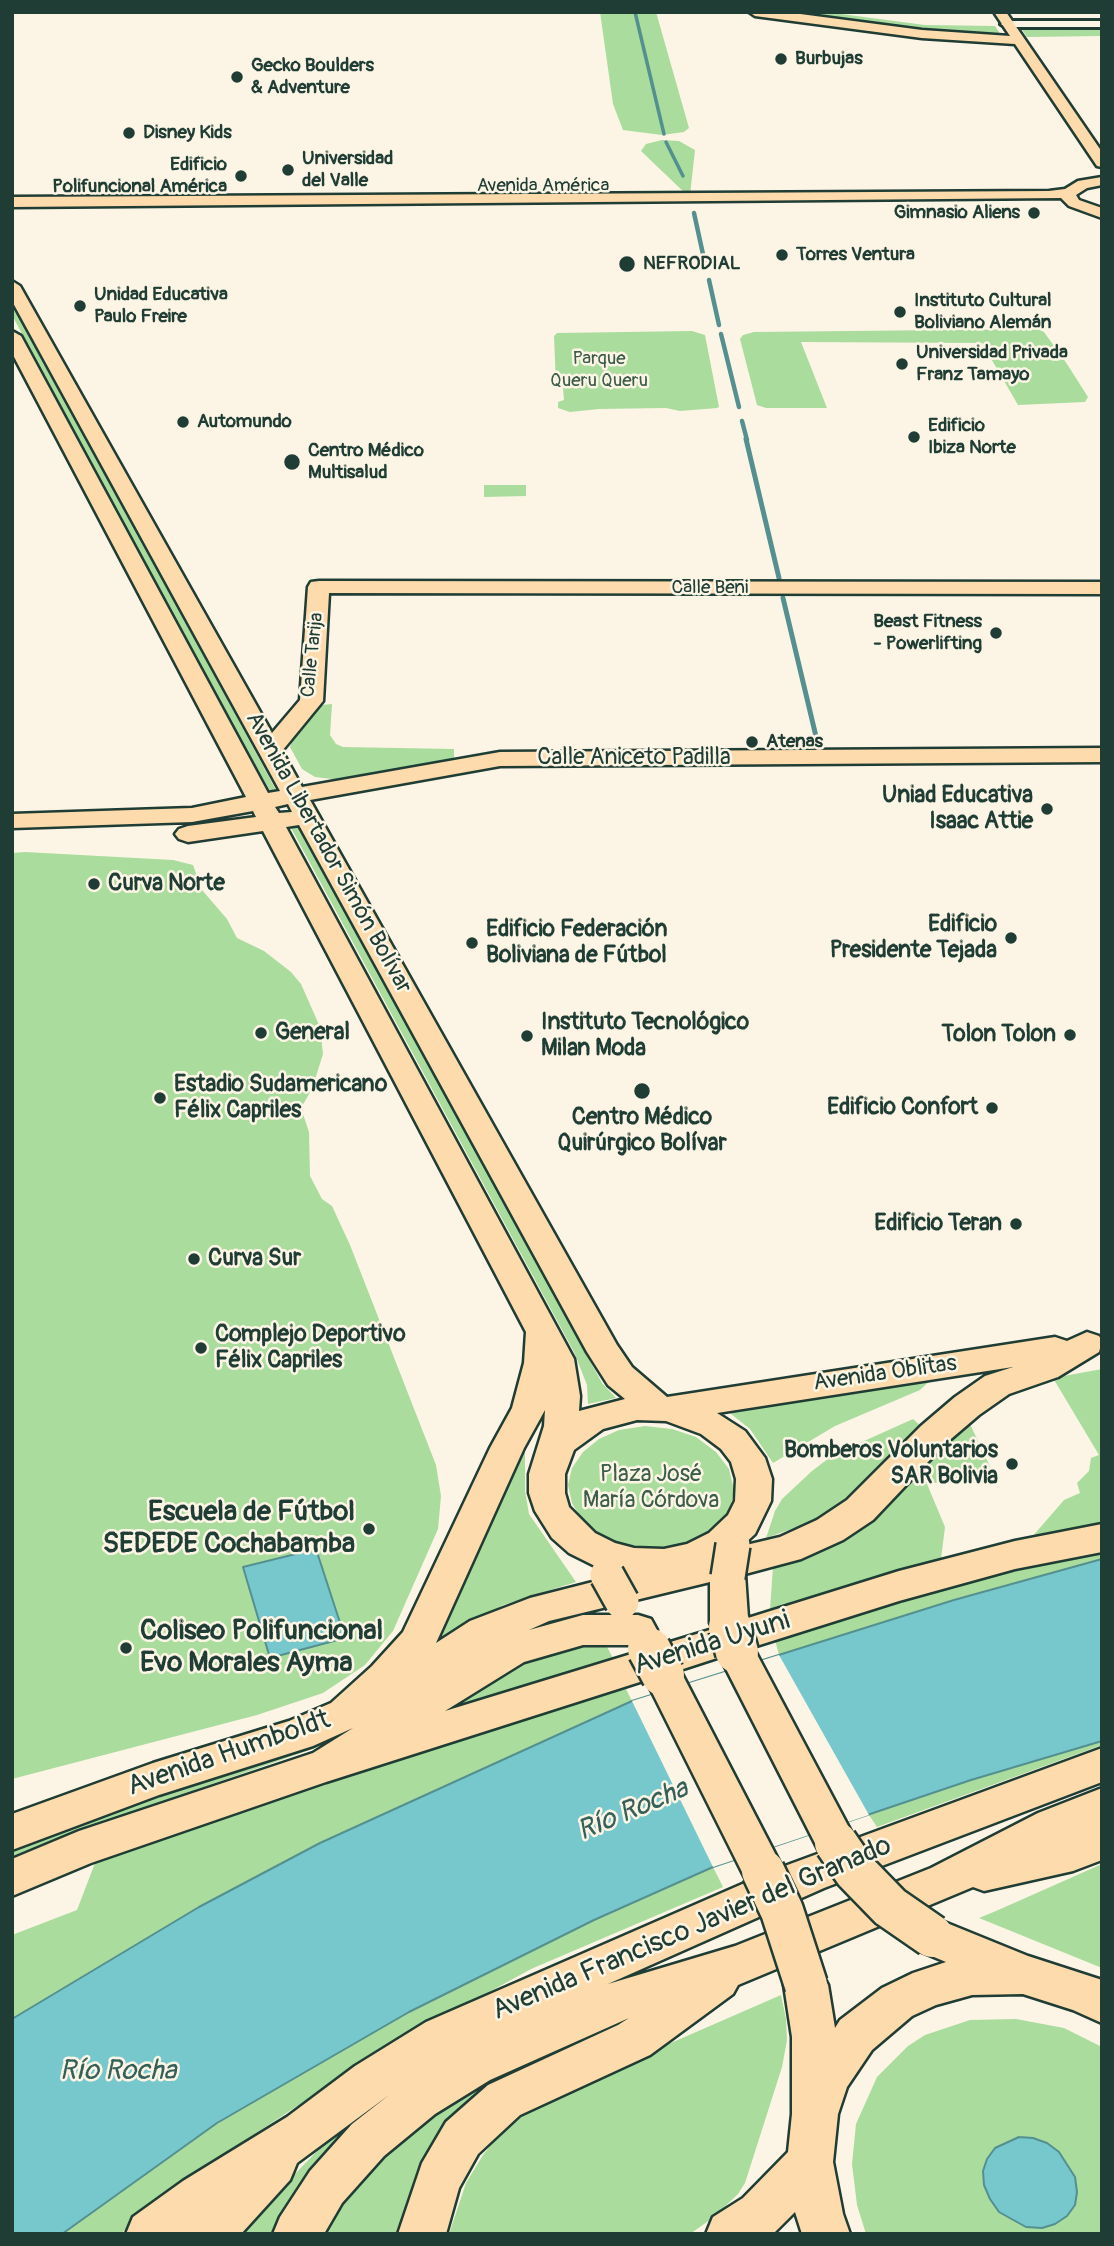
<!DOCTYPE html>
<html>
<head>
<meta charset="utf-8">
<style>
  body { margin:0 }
  #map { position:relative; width:1114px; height:2246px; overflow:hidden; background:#fcf5e5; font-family:Pangolin,sans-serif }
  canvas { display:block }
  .frame { position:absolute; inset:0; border:14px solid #1f3d34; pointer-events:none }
</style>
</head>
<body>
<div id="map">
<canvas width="1114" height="2246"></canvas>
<div class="frame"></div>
</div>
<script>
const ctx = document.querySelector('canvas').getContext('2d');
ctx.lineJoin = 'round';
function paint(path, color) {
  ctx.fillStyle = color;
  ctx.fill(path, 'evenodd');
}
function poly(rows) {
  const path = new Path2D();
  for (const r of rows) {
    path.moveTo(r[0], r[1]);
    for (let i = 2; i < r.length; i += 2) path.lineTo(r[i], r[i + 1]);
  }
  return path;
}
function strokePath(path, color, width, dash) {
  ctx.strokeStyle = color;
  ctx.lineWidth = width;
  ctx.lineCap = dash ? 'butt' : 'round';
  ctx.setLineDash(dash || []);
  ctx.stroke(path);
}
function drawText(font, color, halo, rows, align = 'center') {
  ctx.font = font + ' Pangolin,sans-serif';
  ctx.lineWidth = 5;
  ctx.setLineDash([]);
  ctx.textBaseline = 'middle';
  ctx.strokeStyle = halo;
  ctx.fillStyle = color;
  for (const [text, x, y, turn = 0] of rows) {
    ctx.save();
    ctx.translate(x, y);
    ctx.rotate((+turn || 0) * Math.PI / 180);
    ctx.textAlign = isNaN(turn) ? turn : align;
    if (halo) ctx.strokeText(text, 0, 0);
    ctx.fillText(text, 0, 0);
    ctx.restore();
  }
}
paint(poly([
  [600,12,656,12,689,128,684,132,662,135,623,130,613,104],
  [766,12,826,12,925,25,995,26,1003,38],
  [1019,25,1102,25,1102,36,1027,37],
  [662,140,679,141,695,150,690,195,687,195,641,151,646,144],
  [12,305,151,558,276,790,270,791,191,651,12,315],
  [1038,329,1044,332,1067,364,1088,397,1085,402,1018,405,982,343,801,342,827,408,766,408,757,405,740,339,743,335,754,332],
  [692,331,705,335,719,407,717,408,680,411,666,408,599,409,570,412,558,408,558,402,564,400,563,388,556,385,554,336,557,333],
  [484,485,526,485,526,496,484,497],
  [332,704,330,735,336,744,343,747,454,749,454,758,340,780,315,777,302,769,290,747,292,741,321,705],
  [298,825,602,1383,616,1398,588,1404,587,1385,574,1352,290,826],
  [25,852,173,860,193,865,202,890,227,919,237,938,264,951,291,972,301,984,320,1027,323,1054,312,1089,301,1108,309,1132,310,1176,322,1199,332,1206,350,1245,436,1465,441,1496,438,1529,393,1631,365,1665,323,1693,257,1715,12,1779,12,853],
  [1102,1369,1102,1523,1032,1537,1064,1500,1080,1493,1077,1483,1089,1471,1091,1458,1099,1455,1053,1378],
  [933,1378,920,1390,835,1426,773,1463,750,1429,726,1410],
  [913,1419,921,1426,858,1495,817,1520,766,1538,775,1511,782,1499,812,1471,833,1455],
  [969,1422,994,1475,927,1484,945,1527,941,1559,770,1610,773,1567,811,1555,861,1529,879,1515],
  [645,1426,672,1429,696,1437,716,1452,729,1469,734,1490,730,1510,716,1528,695,1542,669,1549,644,1549,620,1545,598,1535,582,1520,572,1503,568,1485,572,1468,583,1452,599,1439,619,1430],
  [525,1442,525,1491,529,1514,576,1582,503,1605,421,1654],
  [1102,1553,1102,1559,954,1600,779,1655,775,1640,868,1610,950,1585],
  [605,1643,614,1660,418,1724,486,1678,533,1657,579,1644],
  [439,1676,335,1741,164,1801,12,1862,12,1851,22,1846],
  [625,1687,632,1701,320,1843,199,1907,12,2019,12,1935,77,1910,95,1863,257,1802],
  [1102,1741,1102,1745,877,1827,869,1815,971,1780],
  [1102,1864,1102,1968,979,1918,996,1911],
  [713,1867,723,1887,531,1969,378,2053,215,2160,120,2234,62,2234,217,2123,409,2012,594,1920],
  [781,1995,786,2019,787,2040,782,2067,745,2183,738,2194,714,2217,690,2234,449,2234,466,2183,483,2155,497,2137,531,2109,657,2049],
  [1016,2019,1064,2028,1102,2047,1102,2234,866,2234,857,2205,852,2164,856,2124,877,2077,908,2046,925,2035,970,2020],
  [503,2075,449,2124,425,2154,409,2196,403,2234,315,2234,348,2187,390,2150,429,2119],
  [394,2088,311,2171,275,2234,237,2234,321,2147,356,2116]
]), '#a9dc9d');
const water = poly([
  [316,1549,345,1638,270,1658,243,1567,316,1549],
  [1102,1559,1102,1741,971,1780,713,1867,594,1920,409,2012,217,2123,62,2234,12,2234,12,2019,199,1907,320,1843,632,1701,954,1600,1102,1559],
  [1019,2137,1033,2138,1047,2143,1059,2152,1075,2177,1077,2192,1075,2205,1067,2216,1055,2224,1042,2228,1026,2227,999,2212,990,2199,984,2185,983,2171,987,2159,995,2148,1019,2137]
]);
paint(water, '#77c8cd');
strokePath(water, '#549090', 2);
paint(poly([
  [779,1655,869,1815,713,1867,632,1701]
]), '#fcf5e5');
strokePath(poly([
  [635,12,664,134],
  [666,142,683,176]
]), '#549090', 3.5);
strokePath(poly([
  [694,213,706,268],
  [709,280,719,325],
  [721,334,739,407],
  [742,421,747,440]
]), '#549090', 4.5);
strokePath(poly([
  [746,439,779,578],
  [783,598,819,749]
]), '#549090', 5);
const minor = poly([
  [1102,21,1102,27,1006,27,1001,24,1006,21,1102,21]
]);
const major = poly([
  [749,12,785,12,922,30,1010,36,994,12,1006,12,1102,152,1102,167,1097,166,1015,44,922,38,755,16,749,12],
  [1102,177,1102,185,1087,188,1076,195,1079,200,1102,208,1102,218,1069,206,1061,198,12,207,12,197,1049,191,1065,189,1078,181,1102,177],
  [12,281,20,286,272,733,300,700,308,587,311,582,319,581,1102,582,1102,594,329,593,323,701,282,751,302,787,500,752,1102,748,1102,762,500,766,310,800,617,1345,632,1367,667,1397,1055,1337,1067,1341,1087,1332,1099,1336,1102,1341,1099,1352,1058,1377,1009,1394,979,1415,945,1444,873,1520,843,1540,801,1559,745,1574,748,1618,899,1571,1015,1541,1102,1524,1102,1552,1015,1569,899,1601,753,1647,855,1839,1102,1748,1102,1782,824,1888,608,1984,735,1946,931,1868,1038,1813,1102,1788,1102,1824,1092,1828,1102,1824,1102,1860,1073,1871,984,1891,973,1887,738,1985,733,1994,650,2055,520,2115,478,2154,459,2188,446,2234,398,2234,422,2163,446,2122,488,2085,618,2025,629,2018,490,2080,435,2114,384,2156,342,2203,324,2234,273,2234,280,2217,310,2171,352,2124,389,2095,297,2163,290,2180,241,2234,126,2234,133,2217,183,2181,287,2117,355,2066,426,2022,747,1882,646,1680,326,1782,91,1863,12,1896,12,1859,79,1831,313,1753,353,1728,313,1746,159,1795,12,1850,12,1814,153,1763,289,1721,331,1703,372,1666,403,1632,490,1448,512,1408,524,1363,526,1332,263,831,188,842,179,839,175,834,179,829,188,826,256,817,253,811,192,822,12,828,12,814,192,808,246,797,12,353,12,331,21,336,268,793,280,791,12,301,12,281],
  [288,804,292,812,279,813,275,807,288,804],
  [299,825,587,1352,608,1385,625,1399,579,1411,580,1396,574,1359,286,827,299,825],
  [1013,1367,985,1376,955,1397,921,1426,847,1500,817,1520,780,1537,742,1546,755,1534,771,1501,772,1479,765,1458,745,1431,717,1413,1013,1367],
  [545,1410,544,1426,529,1474,529,1493,535,1511,552,1538,569,1553,593,1565,624,1574,530,1598,470,1621,436,1643,524,1448,545,1410],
  [637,1420,666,1421,701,1434,721,1449,731,1462,736,1479,735,1501,728,1515,709,1533,687,1544,664,1549,634,1548,615,1543,595,1533,569,1507,565,1493,565,1474,574,1450,603,1429,637,1420],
  [710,1582,710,1623,713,1629,445,1711,524,1662,583,1645,638,1645,651,1641,657,1630,651,1619,638,1615,583,1615,529,1630,549,1621,710,1582],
  [720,1657,820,1853,782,1867,680,1670,720,1657],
  [932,1917,1028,1956,1102,1980,1102,2023,1073,2010,1023,1994,972,1995,936,2005,912,2016,872,2050,847,2087,838,2114,833,2162,843,2214,850,2234,802,2234,795,2212,773,2234,706,2234,713,2217,743,2198,788,2152,792,2114,792,2037,784,1985,791,1971,806,1965,821,1971,828,1985,835,2028,840,2020,882,1988,913,1973,946,1962,917,1950,911,1936,917,1922,932,1917]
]);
strokePath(minor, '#1f3d34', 6);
strokePath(major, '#1f3d34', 5);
paint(minor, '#fcf5e5');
paint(major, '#fedbac');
const majorBridgeFar1 = poly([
  [607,1575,622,1602],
  [728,1577,733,1545],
  [729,1623,731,1629]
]);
const majorBridge = poly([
  [730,1627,737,1652],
  [649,1649,663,1675],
  [836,1843,855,1871,890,1907,932,1936],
  [763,1871,782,1911,806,1985]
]);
strokePath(majorBridgeFar1, '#1f3d34', 38, []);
strokePath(majorBridge, '#1f3d34', 47, []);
strokePath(majorBridgeFar1, '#fedbac', 33);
strokePath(majorBridge, '#fedbac', 42);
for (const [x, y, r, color] of [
  [781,59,7,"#1f3d34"],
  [237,77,7,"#1f3d34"],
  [129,133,7,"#1f3d34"],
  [288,170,7,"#1f3d34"],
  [241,176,7,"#1f3d34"],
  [1034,213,7,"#1f3d34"],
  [782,255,7,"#1f3d34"],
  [627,264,9,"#1f3d34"],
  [80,306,7,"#1f3d34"],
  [900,312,7,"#1f3d34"],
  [902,364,7,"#1f3d34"],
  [183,422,7,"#1f3d34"],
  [914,437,7,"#1f3d34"],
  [292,462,9,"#1f3d34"],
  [996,633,7,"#1f3d34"],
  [752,742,7,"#1f3d34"],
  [1047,809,7,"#1f3d34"],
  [94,884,7,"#1f3d34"],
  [1011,938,7,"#1f3d34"],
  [472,943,7,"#1f3d34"],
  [261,1033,7,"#1f3d34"],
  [1070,1035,7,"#1f3d34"],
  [527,1036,7,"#1f3d34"],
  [642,1091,9,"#1f3d34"],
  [160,1098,7,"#1f3d34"],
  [992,1108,7,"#1f3d34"],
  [1016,1224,7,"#1f3d34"],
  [194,1259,7,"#1f3d34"],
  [201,1348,7,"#1f3d34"],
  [1012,1464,7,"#1f3d34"],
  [369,1529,7,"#1f3d34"],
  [126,1648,7,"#1f3d34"]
]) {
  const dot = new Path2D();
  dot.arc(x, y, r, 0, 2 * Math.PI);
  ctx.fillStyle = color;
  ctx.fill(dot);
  strokePath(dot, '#fcf5e5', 2.5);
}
drawText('bold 19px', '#1f3d34', '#fcf5e5', [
  ["Burbujas",795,59],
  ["Gecko Boulders",251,66],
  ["& Adventure",251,88],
  ["Disney Kids",143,133],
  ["Universidad",302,159],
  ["del Valle",302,181],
  ["Edificio",227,165,"right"],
  ["Polifuncional América",227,187,"right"],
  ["Gimnasio Aliens",1020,213,"right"],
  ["Torres Ventura",796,255],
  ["NEFRODIAL",643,264],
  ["Unidad Educativa",94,295],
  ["Paulo Freire",94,317],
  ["Instituto Cultural",914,301],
  ["Boliviano Alemán",914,323],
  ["Universidad Privada",916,353],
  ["Franz Tamayo",916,375],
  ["Automundo",197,422],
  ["Edificio",928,426],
  ["Ibiza Norte",928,448],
  ["Centro Médico",308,451],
  ["Multisalud",308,473],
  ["Beast Fitness",982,622,"right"],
  ["- Powerlifting",982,644,"right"],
  ["Atenas",766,742]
], 'left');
drawText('19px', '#1f3d34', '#fcf5e5', [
  ["Avenida América",543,186],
  ["Calle Beni",710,588],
  ["Calle Tarija",313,655,-84]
]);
drawText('19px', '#3b5d49', '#fcf5e5', [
  ["Parque",599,359],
  ["Queru Queru",599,381]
]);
drawText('23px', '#1f3d34', '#fcf5e5', [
  ["Calle Aniceto Padilla",634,758],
  ["Avenida Libertador Simón Bolívar",328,853,61],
  ["Avenida Oblitas",885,1374,-8]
]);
drawText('bold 23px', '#1f3d34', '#fcf5e5', [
  ["Uniad Educativa",1033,796,"right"],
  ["Isaac Attie",1033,822,"right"],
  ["Curva Norte",108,884],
  ["Edificio",997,925,"right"],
  ["Presidente Tejada",997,951,"right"],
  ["Edificio Federación",486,930],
  ["Boliviana de Fútbol",486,956],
  ["Instituto Tecnológico",541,1023],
  ["Milan Moda",541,1049],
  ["General",275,1033],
  ["Tolon Tolon",1056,1035,"right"],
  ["Estadio Sudamericano",174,1085],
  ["Félix Capriles",174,1111],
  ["Edificio Confort",978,1108,"right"],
  ["Centro Médico",642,1118,"center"],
  ["Quirúrgico Bolívar",642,1144,"center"],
  ["Edificio Teran",1002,1224,"right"],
  ["Curva Sur",208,1259],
  ["Complejo Deportivo",215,1335],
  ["Félix Capriles",215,1361],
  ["Bomberos Voluntarios",998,1451,"right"],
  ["SAR Bolivia",998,1477,"right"]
], 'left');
drawText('23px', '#3b5d49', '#fcf5e5', [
  ["Plaza José",651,1475],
  ["María Córdova",651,1501]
]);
drawText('bold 28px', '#1f3d34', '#fcf5e5', [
  ["Escuela de Fútbol",355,1513],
  ["SEDEDE Cochabamba",355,1545],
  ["Coliseo Polifuncional",140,1632,"left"],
  ["Evo Morales Ayma",140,1664,"left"]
], 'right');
drawText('28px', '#1f3d34', '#fcf5e5', [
  ["Avenida Uyuni",712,1644,-17],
  ["Avenida Humboldt",229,1754,-19],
  ["Avenida Francisco Javier del Granado",692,1929,-23]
]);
drawText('italic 28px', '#35605a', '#fcf5e5', [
  ["Río Rocha",633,1811,-23],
  ["Río Rocha",118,2072]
]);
</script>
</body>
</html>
